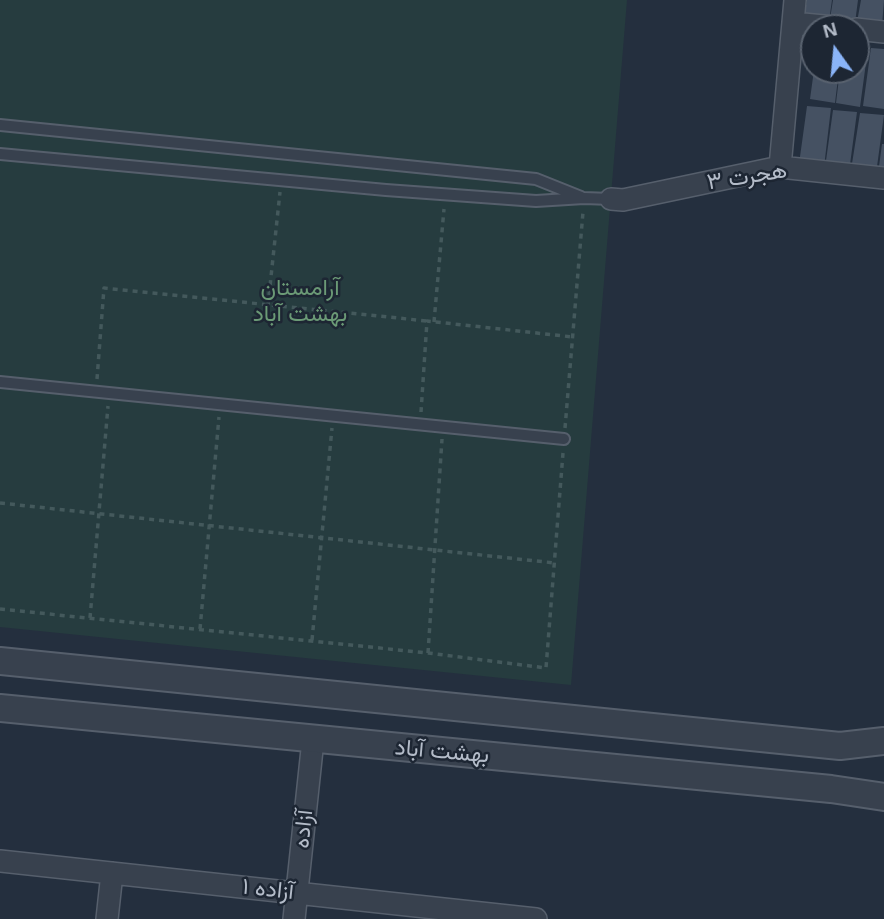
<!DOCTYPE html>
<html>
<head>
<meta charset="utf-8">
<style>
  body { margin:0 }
  #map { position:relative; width:884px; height:919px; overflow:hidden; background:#242f3e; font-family:Arial,sans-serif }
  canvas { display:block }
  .north { position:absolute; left:800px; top:14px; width:70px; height:70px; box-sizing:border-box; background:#1d2633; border:2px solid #59626f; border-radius:50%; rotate:345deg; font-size:19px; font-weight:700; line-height:28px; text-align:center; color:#b4bcc9 }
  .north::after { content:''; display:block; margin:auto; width:24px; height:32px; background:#8ab4f8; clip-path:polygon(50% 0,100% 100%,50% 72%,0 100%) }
</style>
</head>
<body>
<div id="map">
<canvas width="884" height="919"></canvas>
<div class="north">N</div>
</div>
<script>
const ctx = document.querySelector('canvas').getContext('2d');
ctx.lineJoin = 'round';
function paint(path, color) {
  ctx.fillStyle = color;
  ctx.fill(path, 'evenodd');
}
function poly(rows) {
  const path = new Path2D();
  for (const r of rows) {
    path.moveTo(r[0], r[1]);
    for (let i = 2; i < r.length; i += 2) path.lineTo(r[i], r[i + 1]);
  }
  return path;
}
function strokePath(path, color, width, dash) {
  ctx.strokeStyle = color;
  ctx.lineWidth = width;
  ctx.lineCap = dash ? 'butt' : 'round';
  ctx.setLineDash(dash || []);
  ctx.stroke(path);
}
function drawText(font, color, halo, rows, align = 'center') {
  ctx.font = font + ' Arial,Vazirmatn,sans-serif';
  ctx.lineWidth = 5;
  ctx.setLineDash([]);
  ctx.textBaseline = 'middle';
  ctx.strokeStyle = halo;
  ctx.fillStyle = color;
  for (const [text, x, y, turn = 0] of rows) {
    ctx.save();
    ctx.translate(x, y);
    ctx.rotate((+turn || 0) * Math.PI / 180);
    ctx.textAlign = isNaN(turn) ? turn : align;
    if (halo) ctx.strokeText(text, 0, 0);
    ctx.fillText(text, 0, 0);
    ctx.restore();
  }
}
paint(poly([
  [0,0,627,0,571,685,0,627]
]), '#263c3f');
paint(poly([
  [807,0,832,0,829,21,804,17],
  [833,0,858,0,855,23,830,19],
  [861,0,884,0,882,26,857,22],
  [856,46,868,48,860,107,836,103,840,70,856,70],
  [871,48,884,49,884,109,863,106],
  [814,70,839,70,835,103,810,99],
  [807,106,831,108,824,167,799,164],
  [833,110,857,112,849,172,825,168],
  [860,113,884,115,876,174,851,170],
  [882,144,884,144,884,175,878,174]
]), '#455162');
const service = poly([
  [0,125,536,179,581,197],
  [0,154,386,190,536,201,584,198,611,199],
  [0,382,564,439]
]);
const minor = poly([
  [793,23,844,28],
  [856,29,884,32],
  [780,167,795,0],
  [611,199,623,200,780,167,884,178],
  [0,861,536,919],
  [107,919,112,873],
  [294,919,313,740]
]);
const tertiary = poly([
  [0,661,840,746,884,741],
  [0,708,831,789,884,797]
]);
strokePath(service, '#565f6c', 14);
strokePath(minor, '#565f6c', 24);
strokePath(tertiary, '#565f6c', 30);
strokePath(poly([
  [268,305,280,192],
  [434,322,444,209],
  [97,379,104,288,427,321],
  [421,412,427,321,573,337],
  [565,428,583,212],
  [0,503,555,563],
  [0,609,428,653,546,668,563,453],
  [90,618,108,406],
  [200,629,219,417],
  [312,640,332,428],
  [428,653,442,439]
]), '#44595c', 3.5, [5, 5]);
strokePath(service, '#38414e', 10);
strokePath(minor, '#38414e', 21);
strokePath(tertiary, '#38414e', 26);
drawText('23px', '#b4bcc9', '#1d2633', [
  ["هجرت ۳",747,177,-9],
  ["بهشت آباد",442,752,5],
  ["آزاده",304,829,-84],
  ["آزاده ۱",268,890,6]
]);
drawText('23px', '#6b9a76', '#1d2633', [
  ["آرامستان",300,289],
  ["بهشت آباد",300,315]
]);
</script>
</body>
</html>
